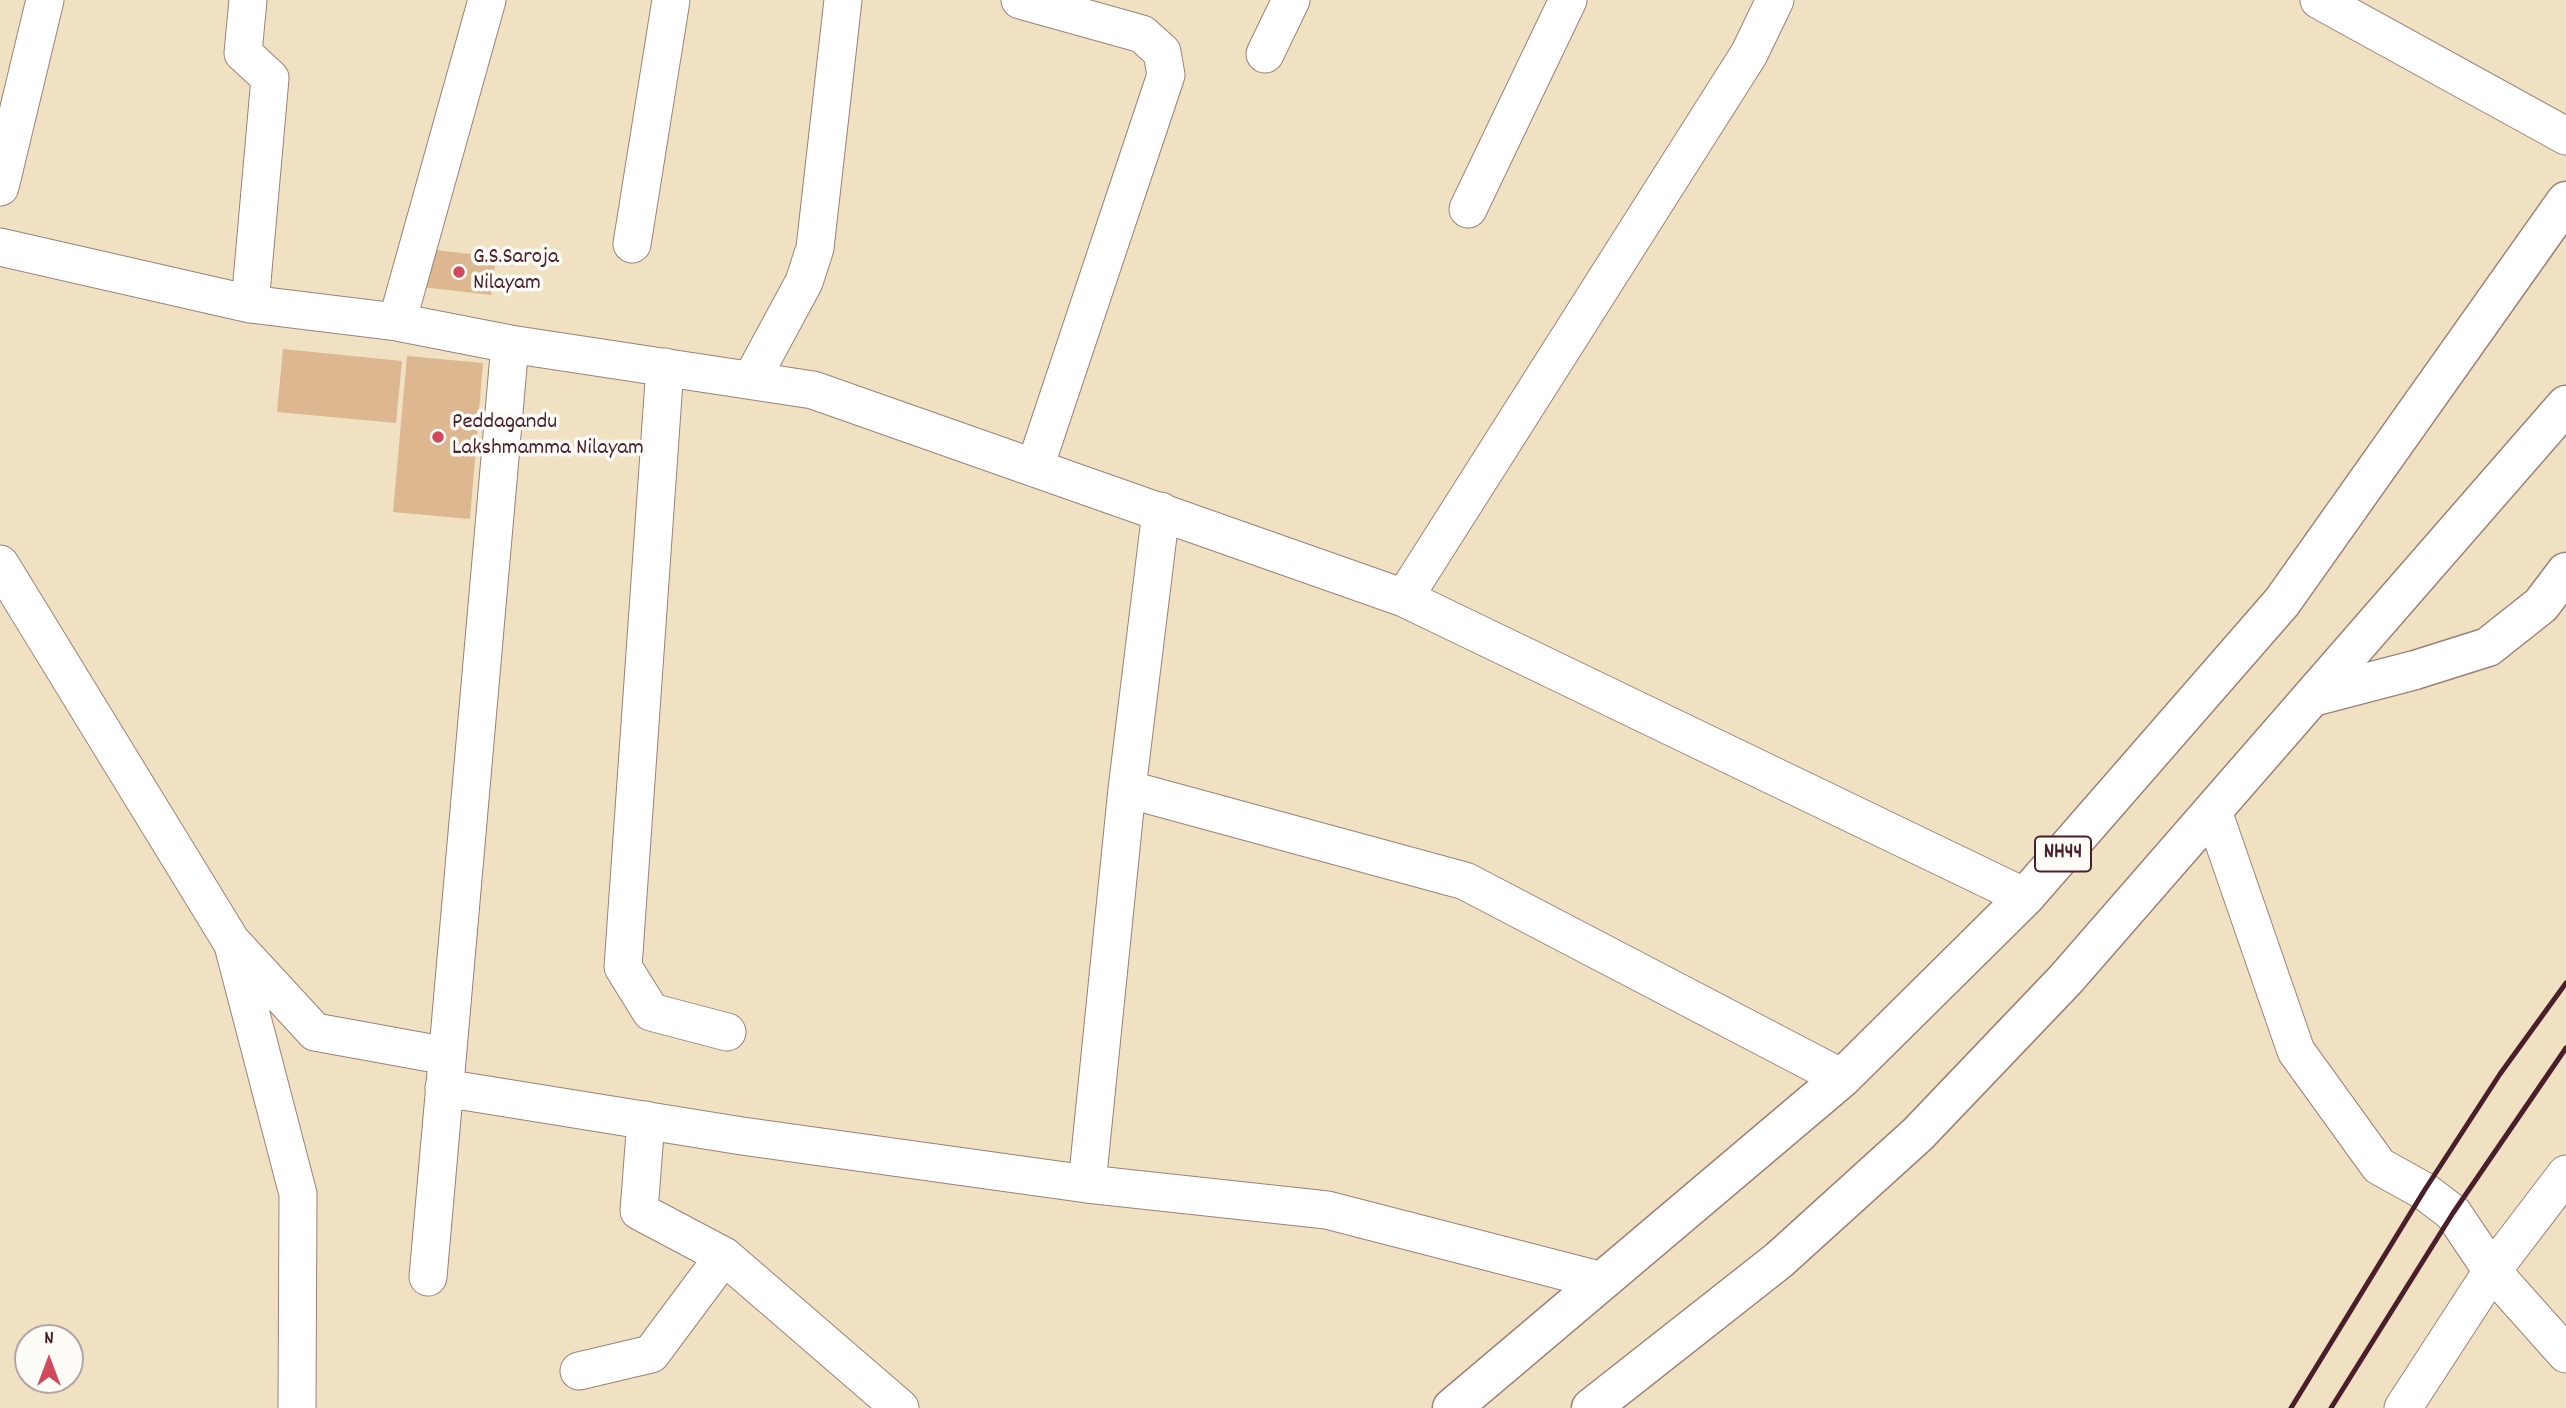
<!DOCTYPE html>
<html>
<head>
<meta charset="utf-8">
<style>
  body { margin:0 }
  #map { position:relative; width:2566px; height:1408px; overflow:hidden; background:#f0e1c3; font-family:Dekko,sans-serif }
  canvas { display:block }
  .north { position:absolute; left:14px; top:1324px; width:70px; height:70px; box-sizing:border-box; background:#fdfcf7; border:2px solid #b5a4a5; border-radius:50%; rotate:0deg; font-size:19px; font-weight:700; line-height:28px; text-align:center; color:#4a1f2b }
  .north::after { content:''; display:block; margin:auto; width:24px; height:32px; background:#d1495b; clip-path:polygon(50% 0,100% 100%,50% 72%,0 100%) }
</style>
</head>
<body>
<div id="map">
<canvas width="2566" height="1408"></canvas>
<div class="north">N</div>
</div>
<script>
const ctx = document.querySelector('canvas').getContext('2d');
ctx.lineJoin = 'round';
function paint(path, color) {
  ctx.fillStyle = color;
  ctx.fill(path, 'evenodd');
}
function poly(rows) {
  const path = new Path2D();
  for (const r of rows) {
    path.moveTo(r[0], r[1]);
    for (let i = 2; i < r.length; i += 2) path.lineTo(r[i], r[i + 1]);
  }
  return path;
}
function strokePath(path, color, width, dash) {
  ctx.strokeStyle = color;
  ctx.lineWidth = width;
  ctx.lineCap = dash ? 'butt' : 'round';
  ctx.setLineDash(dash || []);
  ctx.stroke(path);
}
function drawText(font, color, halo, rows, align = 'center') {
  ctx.font = font + ' Dekko,sans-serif';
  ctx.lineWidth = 7;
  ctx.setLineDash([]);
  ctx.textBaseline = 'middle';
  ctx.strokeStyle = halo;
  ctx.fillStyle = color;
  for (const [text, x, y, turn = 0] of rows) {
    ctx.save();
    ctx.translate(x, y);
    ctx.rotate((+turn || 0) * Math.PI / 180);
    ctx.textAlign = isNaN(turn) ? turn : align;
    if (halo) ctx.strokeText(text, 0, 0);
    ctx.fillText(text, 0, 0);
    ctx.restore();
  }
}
paint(poly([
  [427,249,496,257,491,295,422,287],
  [283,349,402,361,396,423,277,412],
  [407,356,483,363,470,519,393,512]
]), '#dcb790');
const street = poly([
  [248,0,243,53,270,78,250,304],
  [1020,0,1142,34,1162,52,1166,75,1035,467],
  [2319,0,2566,136],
  [1265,54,1291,0],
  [0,187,45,0],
  [1468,209,1568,0],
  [632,244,671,0],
  [0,247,250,304,397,322,510,344,813,390,1404,598,2025,897],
  [397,322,487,0],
  [665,367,623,967,651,1012,727,1032],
  [751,380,804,282,815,248,843,0],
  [0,564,231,941,315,1032,447,1056],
  [1404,598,1749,54,1775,0],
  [1127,789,1465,881,1842,1078],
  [2213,811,2296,1051,2379,1166,2424,1191,2453,1213,2492,1271,2566,1354],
  [233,945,298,1194,297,1408],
  [444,1088,742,1136,1087,1184,1327,1210,1602,1281],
  [646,1120,639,1211,724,1256,900,1408],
  [1087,1184,1127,789,1161,511],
  [428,1277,510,344],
  [579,1371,651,1354,724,1256],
  [2403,1408,2492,1271,2566,1174]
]);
const secondary = poly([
  [2312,697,2415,670,2488,647,2541,605,2566,572]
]);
const highway = poly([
  [1452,1408,1842,1078,2025,897,2282,602,2566,201],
  [1591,1408,1779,1260,1918,1134,2066,979,2566,405]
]);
strokePath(street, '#9d8077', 39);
strokePath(secondary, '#9d8077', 41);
strokePath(highway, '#9d8077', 41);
strokePath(street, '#fff', 37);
strokePath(secondary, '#fff', 38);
strokePath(highway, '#fff', 38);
strokePath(poly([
  [2291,1408,2424,1191,2500,1074,2566,983],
  [2331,1408,2453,1213,2566,1048]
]), '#4a1f2b', 5);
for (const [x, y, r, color] of [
  [459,272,7,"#d1495b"],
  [438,437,7,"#d1495b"]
]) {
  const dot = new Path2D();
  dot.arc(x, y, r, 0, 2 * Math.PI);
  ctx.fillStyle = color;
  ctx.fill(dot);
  strokePath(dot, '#fdfcf7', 2.5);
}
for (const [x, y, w] of [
  [2063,854,56]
]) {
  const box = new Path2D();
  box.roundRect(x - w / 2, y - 17.5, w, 35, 5);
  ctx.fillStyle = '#fdfcf7';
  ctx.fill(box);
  strokePath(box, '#4a1f2b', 2);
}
drawText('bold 21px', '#4a1f2b', null, [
  ["NH44",2063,854]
]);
drawText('23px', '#4a1f2b', '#fdfcf7', [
  ["G.S.Saroja",473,259],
  ["Nilayam",473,285],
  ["Peddagandu",452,424],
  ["Lakshmamma Nilayam",452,450]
], 'left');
</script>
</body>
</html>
